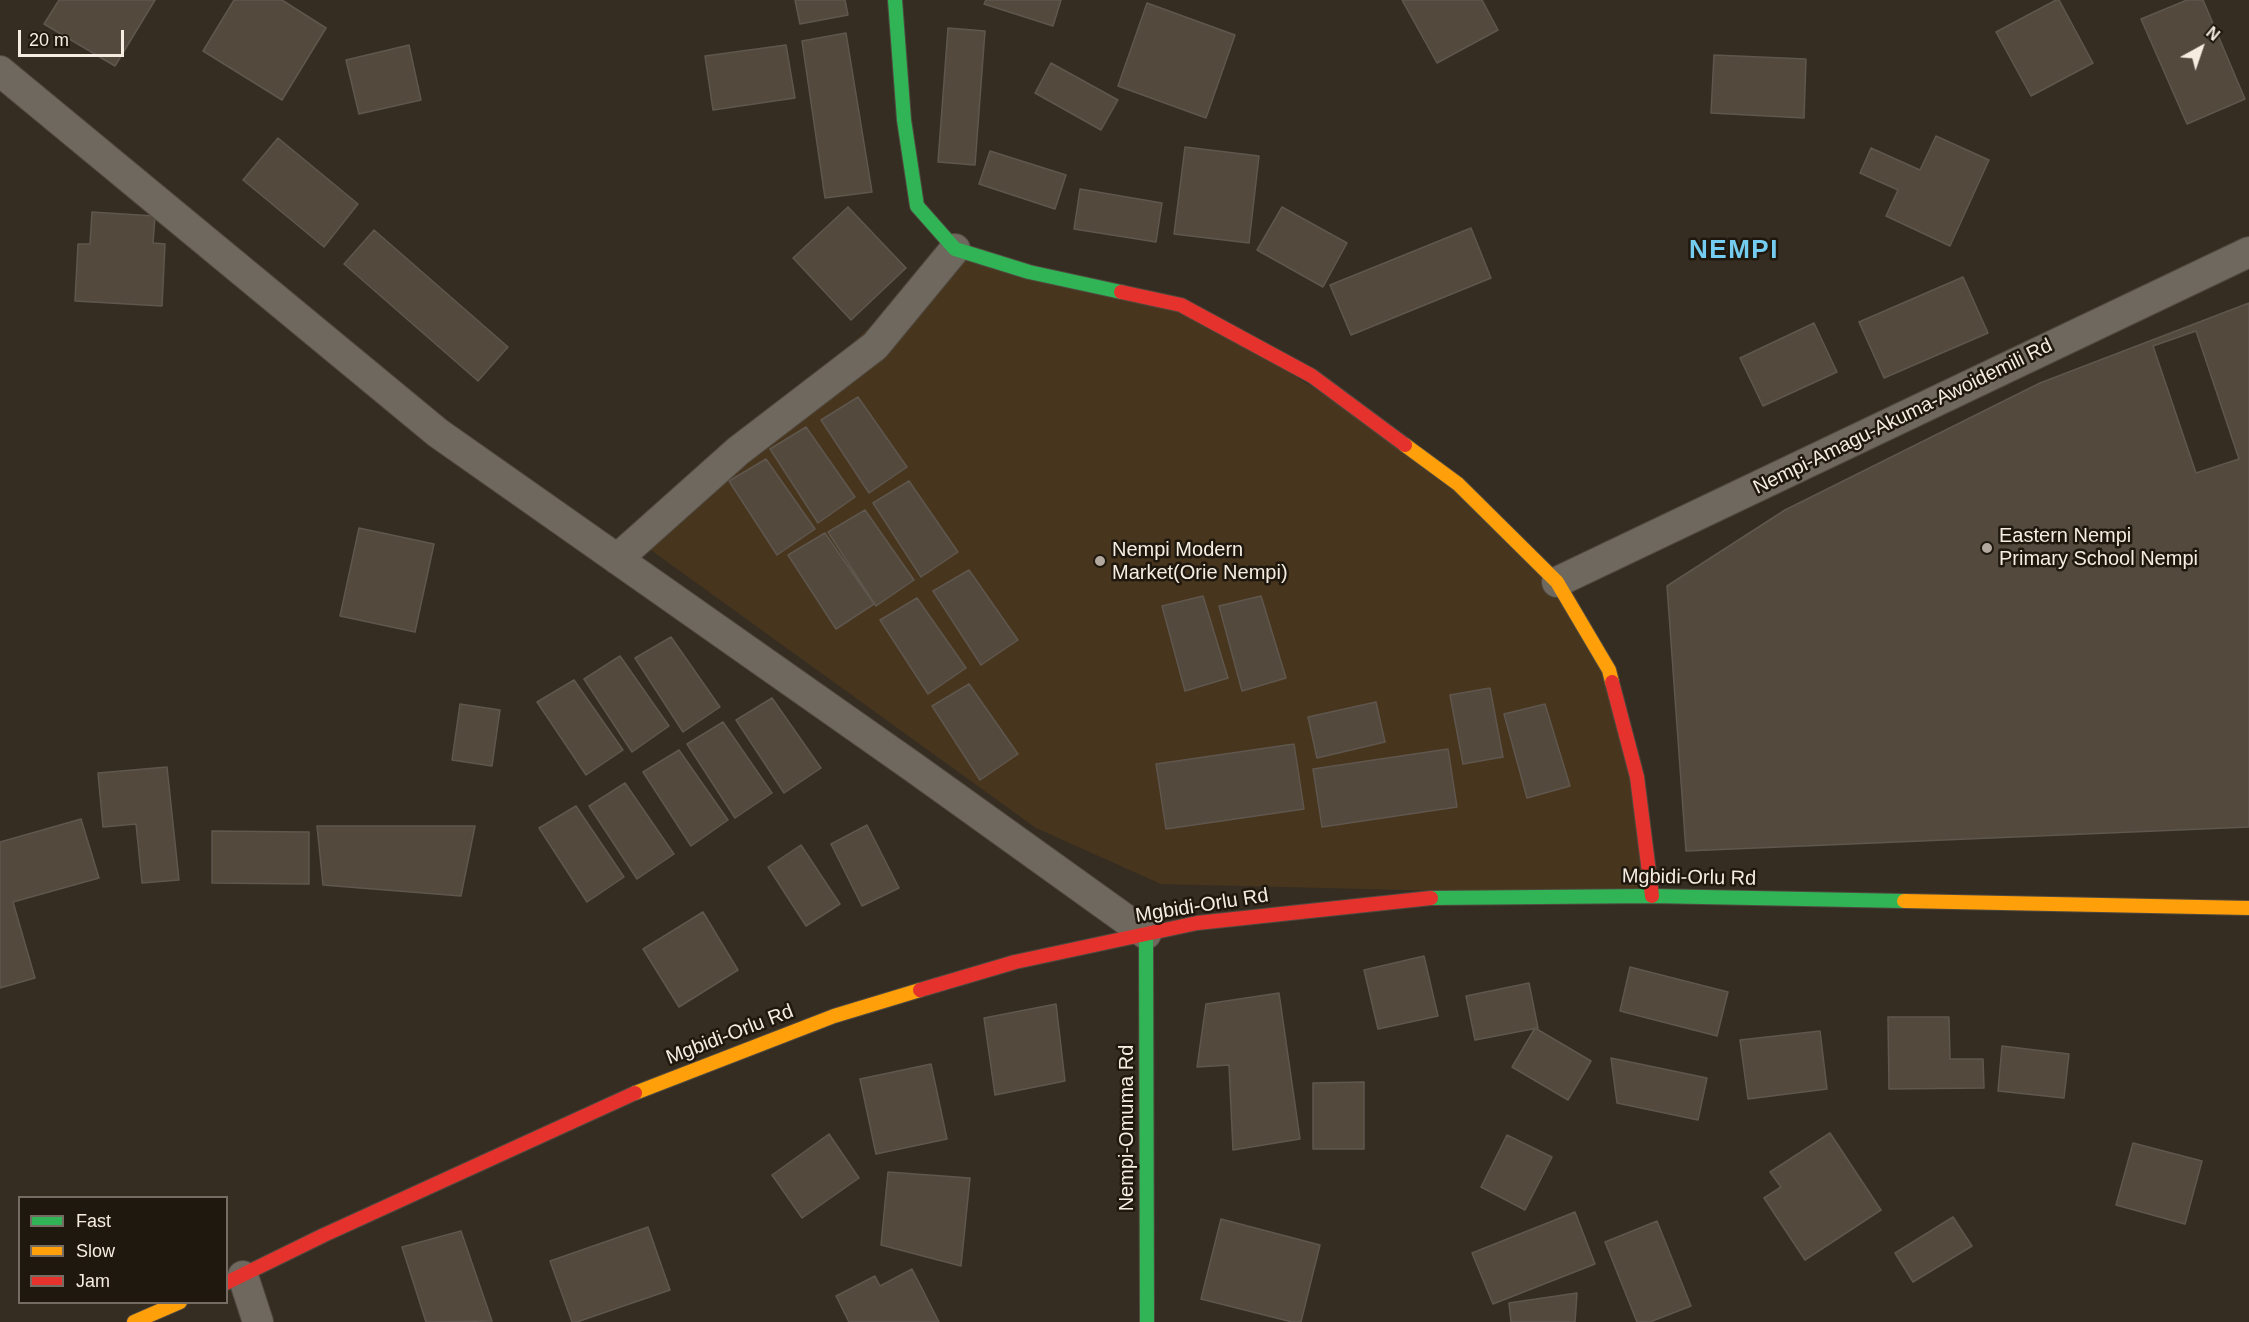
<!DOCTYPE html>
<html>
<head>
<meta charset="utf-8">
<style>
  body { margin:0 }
  #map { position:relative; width:2249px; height:1322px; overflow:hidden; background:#362d22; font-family:Arial,sans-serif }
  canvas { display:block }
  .legend { position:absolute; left:18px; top:1196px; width:210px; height:108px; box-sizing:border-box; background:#1f180f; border:2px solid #756d63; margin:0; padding:8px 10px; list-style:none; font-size:18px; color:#f6ece0 }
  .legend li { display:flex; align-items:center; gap:12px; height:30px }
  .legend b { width:30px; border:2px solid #756d63 }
  .north { position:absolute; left:2171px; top:18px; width:60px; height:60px; -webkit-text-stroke:4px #1f180f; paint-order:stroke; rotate:40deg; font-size:16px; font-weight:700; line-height:24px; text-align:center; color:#f6ece0 }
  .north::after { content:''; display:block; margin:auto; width:21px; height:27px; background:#f6ece0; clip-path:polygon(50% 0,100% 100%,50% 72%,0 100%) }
  .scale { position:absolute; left:18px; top:30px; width:106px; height:27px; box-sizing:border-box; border:3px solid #f6ece0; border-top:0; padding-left:8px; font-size:18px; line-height:21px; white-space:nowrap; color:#f6ece0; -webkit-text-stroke:4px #1f180f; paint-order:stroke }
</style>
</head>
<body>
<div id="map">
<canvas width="2249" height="1322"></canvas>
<ul class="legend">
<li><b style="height:8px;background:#30b455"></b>Fast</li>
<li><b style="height:8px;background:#ff9f0a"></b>Slow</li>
<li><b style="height:8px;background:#e5322d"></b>Jam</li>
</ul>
<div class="north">N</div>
<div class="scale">20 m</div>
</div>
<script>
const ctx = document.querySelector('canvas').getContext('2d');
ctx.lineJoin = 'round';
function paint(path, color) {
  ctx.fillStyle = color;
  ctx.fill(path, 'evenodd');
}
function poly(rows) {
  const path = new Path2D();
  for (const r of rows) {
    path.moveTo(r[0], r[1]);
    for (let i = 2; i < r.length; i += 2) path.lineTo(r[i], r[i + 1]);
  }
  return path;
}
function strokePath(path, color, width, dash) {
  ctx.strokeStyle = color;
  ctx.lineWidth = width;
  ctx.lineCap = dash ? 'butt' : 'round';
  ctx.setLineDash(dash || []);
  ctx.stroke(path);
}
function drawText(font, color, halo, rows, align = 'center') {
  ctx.font = font + ' Arial,sans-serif';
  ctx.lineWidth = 5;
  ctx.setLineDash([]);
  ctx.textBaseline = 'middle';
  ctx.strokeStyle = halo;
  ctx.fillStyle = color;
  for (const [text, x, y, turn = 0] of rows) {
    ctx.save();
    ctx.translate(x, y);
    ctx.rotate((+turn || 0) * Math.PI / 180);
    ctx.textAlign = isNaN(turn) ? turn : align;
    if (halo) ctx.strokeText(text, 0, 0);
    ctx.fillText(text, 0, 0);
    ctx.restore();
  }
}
paint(poly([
  [955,249,1201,316,1420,456,1557,582,1617,700,1652,896,1161,884,1036,828,637,540]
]), '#48351d');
const building = poly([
  [59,0,155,0,115,66,44,24,59,0],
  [234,0,282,0,326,28,282,100,203,51,234,0],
  [795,0,845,0,848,15,800,24,795,0],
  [986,0,1061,0,1053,26,984,4,986,0],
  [1402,0,1482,0,1498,30,1437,63,1402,0],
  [2056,0,2059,0,2093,63,2031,96,1996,32,2056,0],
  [2187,0,2203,0,2245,99,2187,124,2141,19,2187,0],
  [1147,3,1235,35,1206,118,1118,86,1147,3],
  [948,28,985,31,975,165,938,162,948,28],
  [846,33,872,192,825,198,802,41,846,33],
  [409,45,421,100,359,114,346,60,409,45],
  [786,45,795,98,713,110,705,56,786,45],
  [1714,55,1806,59,1804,118,1711,113,1714,55],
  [1051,63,1118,100,1101,130,1035,93,1051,63],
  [1936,136,1989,160,1950,246,1886,216,1898,190,1860,173,1871,148,1920,170,1936,136],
  [278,138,358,204,324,247,243,180,278,138],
  [1185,147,1259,156,1249,243,1174,234,1185,147],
  [990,151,1066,175,1055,209,979,184,990,151],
  [1080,189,1162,203,1156,242,1074,229,1080,189],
  [848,207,906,268,851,320,793,258,848,207],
  [1282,207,1347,243,1323,287,1257,250,1282,207],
  [92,212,155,216,153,243,165,244,162,306,75,301,78,244,90,244,92,212],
  [1471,228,1491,278,1351,335,1330,285,1471,228],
  [374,230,508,347,478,381,344,264,374,230],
  [1963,277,1988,333,1884,378,1859,322,1963,277],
  [2249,303,2249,827,1686,851,1667,586,1785,510,2040,383,2249,303],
  [1814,323,1837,372,1763,406,1740,358,1814,323],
  [2196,331,2239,459,2196,473,2153,346,2196,331],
  [858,397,907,467,869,493,821,420,858,397],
  [806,427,855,497,818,523,770,449,806,427],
  [766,459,815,529,777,555,729,481,766,459],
  [909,481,958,552,921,577,873,503,909,481],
  [865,510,914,580,876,606,828,532,865,510],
  [359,528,434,544,415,632,340,616,359,528],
  [825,533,874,604,836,629,788,555,825,533],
  [969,570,1018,640,981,665,933,591,969,570],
  [1203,596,1228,678,1185,691,1162,606,1203,596],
  [1261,596,1286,678,1242,691,1219,606,1261,596],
  [917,598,966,668,928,694,880,620,917,598],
  [671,637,720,707,683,732,635,658,671,637],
  [620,656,669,726,632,752,584,679,620,656],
  [574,680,623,750,586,775,537,702,574,680],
  [969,684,1018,754,980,780,932,706,969,684],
  [1490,688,1503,757,1463,764,1450,695,1490,688],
  [772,698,821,768,784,793,736,720,772,698],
  [1376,702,1385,742,1317,758,1308,717,1376,702],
  [460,704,500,710,492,766,452,760,460,704],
  [1545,704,1570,786,1527,798,1504,714,1545,704],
  [723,722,772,793,735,818,687,744,723,722],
  [1294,744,1304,809,1166,829,1156,764,1294,744],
  [1448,749,1457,807,1322,827,1313,769,1448,749],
  [679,750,728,820,691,846,643,772,679,750],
  [167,767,179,880,142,883,136,824,103,827,98,773,167,767],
  [625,783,674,854,637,879,589,806,625,783],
  [576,806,624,877,587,902,539,828,576,806],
  [81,819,99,878,13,902,35,978,0,988,0,842,81,819],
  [867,825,899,888,862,906,831,844,867,825],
  [317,826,475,826,461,896,323,885,317,826],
  [212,831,309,832,309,884,212,883,212,831],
  [801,845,840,904,806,926,768,867,801,845],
  [703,912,738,970,679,1007,643,949,703,912],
  [1424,956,1438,1016,1378,1029,1364,970,1424,956],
  [1630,967,1728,992,1717,1036,1620,1011,1630,967],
  [1529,983,1538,1028,1475,1040,1466,996,1529,983],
  [1279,993,1300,1139,1233,1150,1229,1065,1197,1067,1206,1004,1279,993],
  [1056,1004,1065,1081,995,1095,984,1018,1056,1004],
  [1888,1017,1949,1017,1950,1059,1983,1059,1984,1088,1889,1089,1888,1017],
  [1535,1028,1591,1061,1568,1100,1512,1067,1535,1028],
  [1820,1031,1827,1089,1748,1099,1740,1040,1820,1031],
  [2002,1046,2069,1054,2064,1098,1998,1091,2002,1046],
  [1611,1058,1707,1078,1698,1120,1617,1103,1611,1058],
  [931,1064,947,1139,876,1154,860,1079,931,1064],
  [1364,1082,1364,1149,1313,1149,1313,1083,1364,1082],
  [1830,1133,1881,1210,1805,1260,1764,1198,1781,1187,1770,1172,1830,1133],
  [829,1134,859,1178,802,1218,772,1175,829,1134],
  [1507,1135,1552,1157,1525,1210,1481,1187,1507,1135],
  [2133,1143,2202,1161,2185,1224,2116,1205,2133,1143],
  [888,1172,970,1178,961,1266,881,1245,888,1172],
  [1575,1212,1595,1264,1493,1304,1472,1253,1575,1212],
  [1953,1217,1972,1246,1913,1282,1895,1253,1953,1217],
  [1221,1219,1320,1245,1301,1322,1292,1322,1201,1299,1221,1219],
  [1657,1221,1691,1306,1650,1322,1637,1322,1605,1242,1657,1221],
  [648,1227,670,1290,577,1322,572,1322,550,1261,648,1227],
  [461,1231,492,1321,426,1322,402,1247,461,1231],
  [912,1269,939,1322,849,1322,836,1296,875,1276,880,1286,912,1269],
  [1577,1293,1575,1322,1511,1322,1509,1303,1577,1293]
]);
paint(building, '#53493d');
strokePath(building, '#5f574e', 1.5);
const street = poly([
  [0,71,438,433,916,769,1146,934],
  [617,559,738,451,875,346,955,249],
  [1557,582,2249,252],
  [243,1276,258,1322]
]);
const fast = poly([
  [895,0,904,120,917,206,955,249,1029,272,1121,292],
  [1431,898,1652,896,1904,901],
  [1146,934,1147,1322]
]);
const slow = poly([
  [1405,445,1458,484,1557,582,1609,670,1612,682],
  [1904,901,2249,908],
  [635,1093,834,1016,920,990],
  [134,1322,180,1302]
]);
const jam = poly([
  [1121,292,1181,305,1312,376,1405,445],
  [1612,682,1637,777,1652,896],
  [920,990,1015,962,1197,923,1431,898],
  [226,1283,324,1235,635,1093]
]);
strokePath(street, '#50493f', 32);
strokePath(fast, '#50493f', 16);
strokePath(slow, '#50493f', 16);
strokePath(jam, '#50493f', 16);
strokePath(street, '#6e685f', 30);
strokePath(fast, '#30b455', 14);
strokePath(slow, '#ff9f0a', 14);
strokePath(jam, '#e5322d', 14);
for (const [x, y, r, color] of [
  [1987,548,6,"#b3a99e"],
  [1100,561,6,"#b3a99e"]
]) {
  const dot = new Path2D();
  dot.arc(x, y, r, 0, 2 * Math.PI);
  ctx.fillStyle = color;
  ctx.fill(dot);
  strokePath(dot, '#1f180f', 2);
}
drawText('20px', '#f6ece0', '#1f180f', [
  ["Nempi-Amagu-Akuma-Awoidemili Rd",1903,417,-26],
  ["Mgbidi-Orlu Rd",1689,878,1],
  ["Mgbidi-Orlu Rd",1202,906,-9],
  ["Mgbidi-Orlu Rd",730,1035,-21],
  ["Nempi-Omuma Rd",1127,1128,-90]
]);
drawText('20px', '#f6ece0', '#1f180f', [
  ["Eastern Nempi",1999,536],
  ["Primary School Nempi",1999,559],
  ["Nempi Modern",1112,550],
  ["Market(Orie Nempi)",1112,573]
], 'left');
ctx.letterSpacing = '1.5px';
drawText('bold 26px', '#74ccf1', '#1f180f', [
  ["NEMPI",1734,251]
]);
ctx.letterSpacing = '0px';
</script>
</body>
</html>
